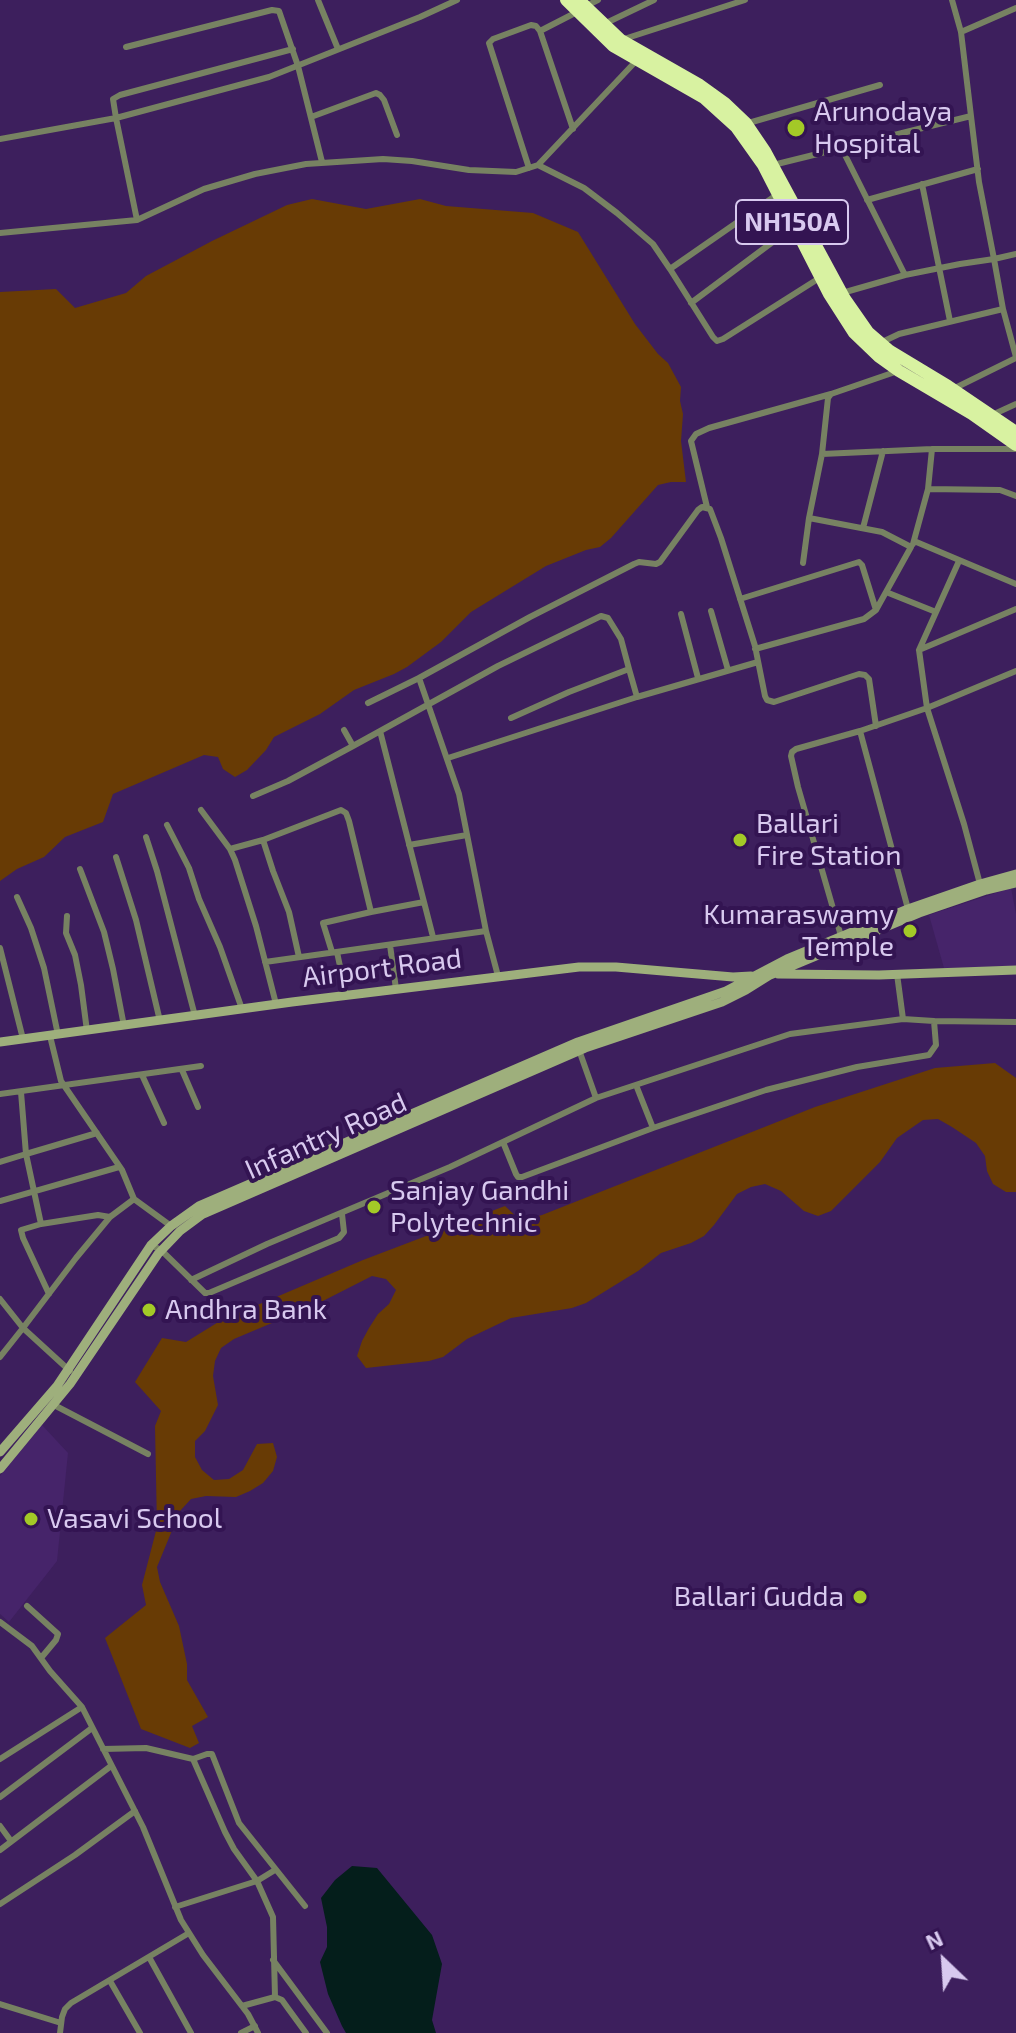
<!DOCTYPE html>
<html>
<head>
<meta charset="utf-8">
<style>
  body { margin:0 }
  #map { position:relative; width:1016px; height:2033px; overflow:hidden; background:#3d1f5d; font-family:"Exo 2",sans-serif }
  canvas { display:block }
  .north { position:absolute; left:904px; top:1921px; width:80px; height:80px; -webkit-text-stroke:6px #331452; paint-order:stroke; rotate:335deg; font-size:22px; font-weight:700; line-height:32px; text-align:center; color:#d8c9ef }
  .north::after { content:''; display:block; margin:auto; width:28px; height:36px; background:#d8c9ef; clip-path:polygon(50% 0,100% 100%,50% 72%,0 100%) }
</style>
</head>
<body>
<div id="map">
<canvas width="1016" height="2033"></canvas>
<div class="north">N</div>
</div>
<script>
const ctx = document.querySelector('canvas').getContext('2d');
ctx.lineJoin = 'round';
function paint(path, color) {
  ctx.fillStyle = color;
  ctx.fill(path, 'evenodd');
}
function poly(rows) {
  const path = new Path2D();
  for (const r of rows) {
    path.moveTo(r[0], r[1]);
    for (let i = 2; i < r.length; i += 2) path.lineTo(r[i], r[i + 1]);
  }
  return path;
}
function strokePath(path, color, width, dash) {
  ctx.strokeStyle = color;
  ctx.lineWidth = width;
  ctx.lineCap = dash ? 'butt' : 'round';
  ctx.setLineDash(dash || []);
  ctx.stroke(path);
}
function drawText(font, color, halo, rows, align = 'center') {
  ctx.font = font + ' "Exo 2",sans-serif';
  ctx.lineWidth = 8;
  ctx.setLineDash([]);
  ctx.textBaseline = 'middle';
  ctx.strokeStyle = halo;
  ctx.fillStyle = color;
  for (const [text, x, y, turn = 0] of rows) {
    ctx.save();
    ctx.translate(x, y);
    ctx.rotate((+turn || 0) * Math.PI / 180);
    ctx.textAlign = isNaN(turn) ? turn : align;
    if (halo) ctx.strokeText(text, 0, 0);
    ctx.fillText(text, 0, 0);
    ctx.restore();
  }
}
paint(poly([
  [1011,888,1016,914,1016,966,944,968,929,915],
  [42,1425,68,1453,57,1561,9,1622,0,1614,0,1476]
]), '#46246a');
paint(poly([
  [312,199,366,209,420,199,446,206,533,213,578,232,635,324,658,354,668,363,681,387,680,401,683,414,681,441,686,482,671,482,658,485,611,538,600,547,586,550,546,566,471,612,441,642,407,667,394,674,354,690,320,714,274,737,266,750,247,770,235,777,223,769,218,757,204,755,113,794,103,822,65,837,44,857,17,869,0,881,0,292,56,289,75,308,126,293,146,276,212,241,287,205],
  [995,1063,1016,1078,1016,1192,1006,1192,993,1184,987,1171,985,1156,976,1143,952,1127,938,1119,923,1120,897,1138,880,1162,831,1211,818,1216,804,1211,781,1191,765,1184,751,1187,737,1194,714,1225,704,1236,691,1243,661,1253,638,1271,586,1303,572,1308,511,1318,467,1339,443,1357,429,1361,366,1368,357,1356,362,1341,369,1328,378,1314,389,1304,396,1290,386,1279,372,1276,317,1304,234,1339,221,1348,215,1361,213,1376,218,1405,205,1431,195,1441,195,1457,202,1470,214,1480,229,1479,243,1470,257,1444,273,1443,277,1457,273,1471,263,1483,250,1491,236,1497,206,1496,191,1499,180,1511,157,1567,160,1582,179,1626,187,1664,187,1680,208,1717,192,1726,199,1743,190,1748,141,1729,105,1638,146,1605,142,1585,157,1527,155,1426,161,1411,135,1382,162,1338,186,1342,220,1321,363,1260,505,1206,521,1221,542,1215,815,1107,935,1068]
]), '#683b05');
paint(poly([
  [352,1866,377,1868,432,1935,442,1964,432,2020,436,2033,346,2033,342,2026,328,1994,320,1962,327,1947,327,1927,321,1898,335,1880]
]), '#041e1b');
strokePath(poly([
  [318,0,338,49],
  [457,0,420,17,269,77,116,118,137,220,204,189,255,174,306,164,383,159,412,161,469,170,516,172,538,165],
  [952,0,961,32,971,116],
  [586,6,598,0],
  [604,24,654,0],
  [961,32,1016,8],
  [621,40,745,0],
  [126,47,272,10,279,11,298,66,322,162],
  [637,60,538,165,584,188,617,213,653,244,670,269],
  [311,117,376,93,380,95,384,100,397,135],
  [745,124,880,85],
  [573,129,540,31,577,12],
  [0,139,116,118,113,99,120,95,293,49],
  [842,149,905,275],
  [773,165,971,116,979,182,994,259,1016,254],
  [529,168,489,43,493,39,531,25,536,26,540,31],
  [922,184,950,321],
  [778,194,670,269,713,337,717,341,723,339,821,277],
  [867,200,978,169],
  [0,233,137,220],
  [842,293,905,275,960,264,994,259,1003,309],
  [691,303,794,226],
  [880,343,899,334,1003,309,1016,357],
  [953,389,1016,358],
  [992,415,1016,404],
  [822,454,828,398,831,394,898,371],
  [928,489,1000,490,1016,496],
  [707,507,691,441,696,434,709,428,831,394],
  [863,528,883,451],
  [914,541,1016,584],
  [913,544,928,489,932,449],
  [803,563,809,518],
  [886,592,936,612],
  [740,599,859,562,862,565,876,610,864,619,755,649],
  [876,610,911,547,882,532,809,518,822,454,932,449,1016,449],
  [711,611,728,670],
  [681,614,698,678],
  [919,650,959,561],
  [368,703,419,678],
  [511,718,569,692,629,669,637,697,758,662],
  [380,731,433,937],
  [353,746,498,666,601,616,608,618,621,639,629,669],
  [448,758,637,697],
  [253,796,288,781,353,746,344,730],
  [201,810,230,849,235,860,256,926,276,1004],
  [167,825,189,868,199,899,220,947,242,1009],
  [146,837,157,871,195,1016],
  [409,845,467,835],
  [230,849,263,840],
  [116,857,136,920,160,1021],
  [80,869,104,932,113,969,124,1026],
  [980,884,964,824,927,708,1016,671],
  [17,897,31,928,44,968,58,1035],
  [908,909,860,731,927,708,919,650,1016,609],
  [371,912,424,902],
  [67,916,66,933,75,955,81,985,87,1031],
  [486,931,459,794,419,678,530,617,634,564,639,562,656,564,660,562,698,510,702,507,710,509,721,538,755,646,765,696,767,700,774,702,859,674,865,675,869,679,876,726],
  [841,936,798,787,791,756,792,752,796,749,860,731],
  [390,945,396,989],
  [0,948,23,1039],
  [337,952,346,995],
  [299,957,289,912,273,871,263,840,341,810,346,813,349,821,371,912,323,923,332,952],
  [265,962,486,931,498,976],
  [903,1019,934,1021,1016,1022],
  [50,1036,61,1081,122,1170,134,1199],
  [182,1070,198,1107],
  [142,1075,164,1123],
  [636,1085,653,1128],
  [0,1094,201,1066],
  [596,1098,790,1034,903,1019,897,974],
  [503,1142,516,1174,518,1177,522,1177,653,1128,766,1090,857,1067,929,1055,936,1045,934,1021],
  [0,1162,26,1154,21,1092],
  [0,1201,119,1167],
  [41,1224,26,1154,97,1133],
  [151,1245,161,1250,205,1293,209,1293,339,1238,344,1232,342,1214],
  [191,1280,267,1244,450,1167,596,1098,579,1050],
  [49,1294,23,1238,21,1230,41,1224,98,1215,110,1217],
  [0,1299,23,1328,76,1258,110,1217,134,1199,171,1226],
  [0,1357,23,1328,70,1371],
  [54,1405,148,1454],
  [27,1606,58,1634,56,1640,41,1658],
  [0,1622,32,1646,50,1671,82,1707,143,1827,181,1920,203,1955,248,2014,258,2033],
  [103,1749,146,1748,193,1759,225,1832,234,1849,257,1881,273,1917,275,1997],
  [0,1759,82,1707],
  [193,1759,207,1754,212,1754,239,1823,305,1906],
  [0,1797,92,1728],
  [0,1826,11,1841],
  [0,1850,111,1766],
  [0,1904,75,1855,135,1811],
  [175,1907,257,1881,275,1870],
  [149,1957,191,2033],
  [273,1960,327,2033],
  [110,1981,140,2033],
  [0,2004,61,2023],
  [242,2006,275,1997,282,2000,287,2007,306,2033],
  [60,2033,62,2017,65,2009,71,2003,189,1933],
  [241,2033,255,2026]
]), '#778262', 6);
strokePath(poly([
  [778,974,879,975,1016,970],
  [0,1042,292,1002,579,967,616,967,733,977,751,976],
  [0,1452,57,1386,151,1245,171,1226,199,1206,578,1042,726,991,787,959,908,909,980,884,1016,874],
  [0,1469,70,1384,158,1254,180,1231,203,1214,585,1048,722,1002,746,990,770,975,919,913,986,890,1016,883]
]), '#9eaf7c', 9);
strokePath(poly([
  [566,0,613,46,704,98,736,127,763,165,829,294,854,333,878,356,899,371,972,414,1016,445],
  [579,0,621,40,700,85,725,103,746,123,765,151,845,299,868,332,890,351,948,386,1016,432]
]), '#d8f2a1', 12);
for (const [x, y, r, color] of [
  [796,128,10,"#a3c927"],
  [740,840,8,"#a3c927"],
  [910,931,8,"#a3c927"],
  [374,1207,8,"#a3c927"],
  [149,1310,8,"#a3c927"],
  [31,1519,8,"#a3c927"],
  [860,1597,8,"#a3c927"]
]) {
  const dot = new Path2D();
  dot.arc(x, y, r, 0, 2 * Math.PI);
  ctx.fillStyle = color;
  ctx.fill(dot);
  strokePath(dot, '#331452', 3);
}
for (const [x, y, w] of [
  [792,222,112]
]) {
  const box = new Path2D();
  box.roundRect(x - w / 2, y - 22, w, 44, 6);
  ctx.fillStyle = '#331452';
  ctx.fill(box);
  strokePath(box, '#d8c9ef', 2);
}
drawText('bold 26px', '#d8c9ef', null, [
  ["NH150A",792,222]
]);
drawText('28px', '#d8c9ef', '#331452', [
  ["Arunodaya",814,112],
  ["Hospital",814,144],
  ["Ballari",756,824],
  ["Fire Station",756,856],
  ["Kumaraswamy",894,915,"right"],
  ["Temple",894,947,"right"],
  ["Sanjay Gandhi",390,1191],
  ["Polytechnic",390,1223],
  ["Andhra Bank",165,1310],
  ["Vasavi School",47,1519],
  ["Ballari Gudda",844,1597,"right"]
], 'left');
drawText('28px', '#d8c9ef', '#331452', [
  ["Airport Road",382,968,-7],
  ["Infantry Road",326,1136,-24]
]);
</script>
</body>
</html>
